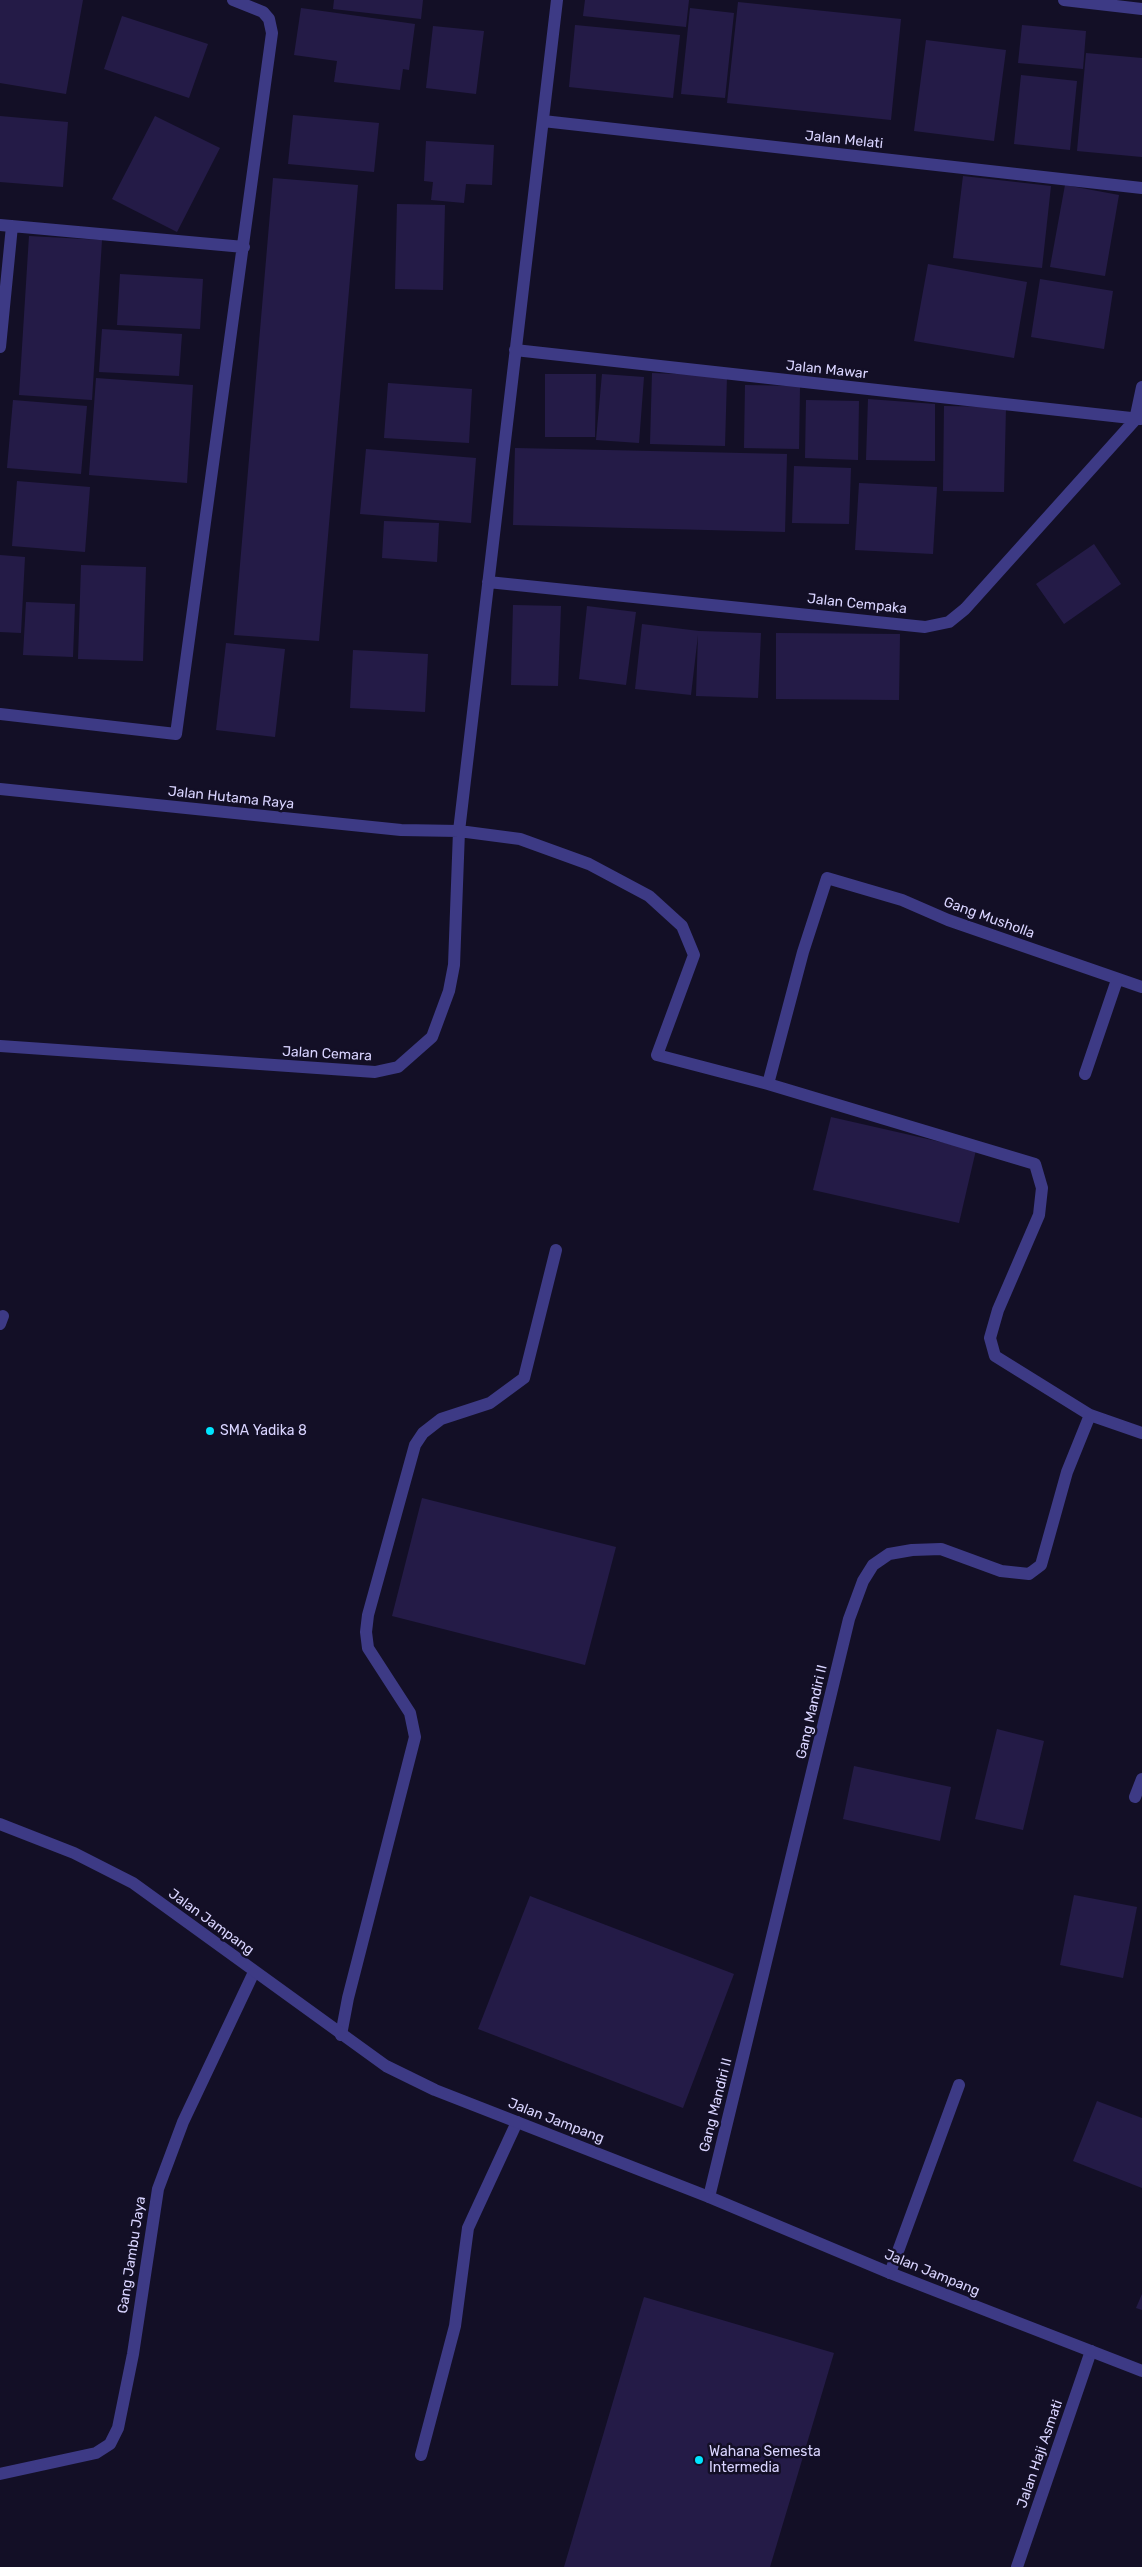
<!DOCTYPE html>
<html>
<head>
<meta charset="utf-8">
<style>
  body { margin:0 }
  canvas { display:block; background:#130f26 }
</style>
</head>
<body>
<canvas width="1142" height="2567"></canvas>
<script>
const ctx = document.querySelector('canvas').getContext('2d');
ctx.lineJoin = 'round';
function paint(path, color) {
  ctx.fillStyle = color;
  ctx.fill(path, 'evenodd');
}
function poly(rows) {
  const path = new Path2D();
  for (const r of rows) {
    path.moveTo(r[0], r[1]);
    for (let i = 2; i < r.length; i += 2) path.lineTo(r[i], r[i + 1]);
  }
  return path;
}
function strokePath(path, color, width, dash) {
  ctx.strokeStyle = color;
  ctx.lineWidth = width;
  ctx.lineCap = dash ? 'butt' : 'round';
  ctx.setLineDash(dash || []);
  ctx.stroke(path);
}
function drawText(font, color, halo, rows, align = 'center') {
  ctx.font = font + ' Rubik,sans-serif';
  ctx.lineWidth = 5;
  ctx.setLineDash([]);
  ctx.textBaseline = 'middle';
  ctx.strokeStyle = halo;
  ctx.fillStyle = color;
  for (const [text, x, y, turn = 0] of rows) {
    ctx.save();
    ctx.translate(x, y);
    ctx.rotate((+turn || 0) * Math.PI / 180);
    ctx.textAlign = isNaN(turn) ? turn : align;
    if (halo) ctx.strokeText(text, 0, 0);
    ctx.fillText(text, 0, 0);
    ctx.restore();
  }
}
paint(poly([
  [0,0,83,0,66,94,0,83],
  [334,0,423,0,421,19,333,9],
  [585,0,689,0,686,27,583,16],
  [738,2,901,19,891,120,727,103],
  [301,8,415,24,409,70,403,69,400,90,334,82,337,61,294,55],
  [690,8,734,13,725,98,681,94],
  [122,16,208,44,189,98,104,69],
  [575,25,680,35,673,98,569,87],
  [1022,25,1086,31,1083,69,1018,63],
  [433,26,484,31,476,94,426,88],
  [926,40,1006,50,994,141,914,131],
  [1086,53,1142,58,1142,157,1077,151],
  [1021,75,1077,81,1070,150,1014,144],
  [293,115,379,123,374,172,288,164],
  [0,116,68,122,63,187,0,182],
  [155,116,220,148,177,232,112,199],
  [426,141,494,145,492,185,466,184,464,203,431,200,433,182,424,181],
  [963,176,1051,186,1042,268,953,258],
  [273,178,358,185,319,641,234,635],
  [1065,185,1119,195,1105,276,1050,267],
  [397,204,445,205,443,290,395,289],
  [29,236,102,240,92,400,19,395],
  [928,264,1027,282,1014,358,914,341],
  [120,274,203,279,200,329,117,325],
  [1040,279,1113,291,1104,349,1031,337],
  [102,329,182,334,179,376,99,372],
  [652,373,727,376,725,446,650,444],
  [545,374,596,374,595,437,545,437],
  [602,374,644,377,639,443,596,440],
  [96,378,193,385,187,483,89,475],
  [388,383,472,389,469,443,384,438],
  [745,385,800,386,799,449,744,448],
  [868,399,935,404,935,461,866,460],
  [13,400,87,406,81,474,7,468],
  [806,400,859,401,858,460,805,458],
  [944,406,1006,407,1004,492,943,491],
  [515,448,787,454,785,532,513,525],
  [366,449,476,458,471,523,360,514],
  [794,466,851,468,849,524,792,523],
  [17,481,90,487,85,552,12,546],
  [859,483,937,487,933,554,855,550],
  [384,521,439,523,437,562,382,558],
  [1094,544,1121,584,1064,624,1036,584],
  [0,555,25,557,21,633,0,632],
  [81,565,146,567,143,661,78,659],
  [26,602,75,604,73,657,23,655],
  [513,605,561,606,558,686,511,685],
  [587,606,636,612,626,685,579,679],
  [642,624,699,631,761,633,758,698,696,696,698,635,691,695,635,689],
  [776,633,900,634,899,700,776,699],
  [226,643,285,649,275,737,216,730],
  [353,650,428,654,425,712,350,708],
  [831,1117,976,1150,959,1223,813,1190],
  [422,1498,616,1547,585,1665,392,1616],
  [997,1729,1044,1741,1023,1830,975,1819],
  [854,1766,951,1787,940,1841,843,1819],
  [1074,1895,1137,1907,1123,1978,1060,1965],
  [530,1896,734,1974,683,2108,478,2029],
  [1097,2101,1142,2118,1142,2188,1073,2161],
  [1142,2294,1142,2310,1136,2308],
  [644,2297,834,2353,770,2567,564,2567]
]), '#241b47');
strokePath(poly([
  [0,1324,3,1316]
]), '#3d3a85', 12);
strokePath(poly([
  [1064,0,1142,9],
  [543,121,1142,188],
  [0,225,244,247],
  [0,347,12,226],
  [515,350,1140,419],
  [488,582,925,627,949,622,965,609,1135,420,1142,387],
  [0,714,176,734,272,33,269,19,263,12,233,0],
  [0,789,401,830,459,831,520,839,589,864,649,896,682,926,694,955,657,1055,768,1084,1035,1164,1042,1188,1039,1215,998,1310,990,1338,995,1356,1090,1415,1142,1433],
  [0,1046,375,1072,398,1067,432,1037,449,991,454,965,459,831,557,0],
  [1085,1074,1117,980],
  [768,1084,803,952,827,878,902,900,948,920,1142,987],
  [1135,1797,1142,1779],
  [341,2035,348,1998,415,1737,410,1713,368,1648,366,1632,368,1615,415,1445,423,1433,441,1419,490,1403,524,1378,556,1250],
  [709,2197,849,1619,863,1581,873,1565,889,1554,912,1550,941,1549,1001,1571,1029,1574,1041,1565,1067,1472,1090,1415],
  [890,2273,959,2085],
  [421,2455,455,2326,468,2228,517,2122],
  [0,2474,96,2453,110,2444,118,2428,133,2354,158,2189,183,2122,254,1972],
  [1017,2567,1091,2351]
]), '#3d3a85', 12);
strokePath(poly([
  [0,1824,74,1853,133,1883,386,2066,435,2090,709,2197,890,2273,1142,2371]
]), '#3d3a85', 12);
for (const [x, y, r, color] of [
  [210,1431,5,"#00e5ff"],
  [699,2460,5,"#00e5ff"]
]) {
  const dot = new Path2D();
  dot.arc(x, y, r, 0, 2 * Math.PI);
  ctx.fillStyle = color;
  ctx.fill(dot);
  strokePath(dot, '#130f26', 2);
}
drawText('14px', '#d9d4ff', '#130f26', [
  ["Jalan Melati",844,140,6],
  ["Jalan Mawar",827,370,6],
  ["Jalan Cempaka",857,604,6],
  ["Jalan Hutama Raya",231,798,6],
  ["Gang Musholla",989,918,20],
  ["Jalan Cemara",327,1054,3],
  ["Gang Mandiri II",812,1712,-77],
  ["Jalan Jampang",211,1922,36],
  ["Gang Mandiri II",716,2105,-76],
  ["Jalan Jampang",556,2121,21],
  ["Gang Jambu Jaya",132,2255,-81],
  ["Jalan Jampang",932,2273,22],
  ["Jalan Haji Asmati",1040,2454,-71]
]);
drawText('14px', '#d9d4ff', '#130f26', [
  ["SMA Yadika 8",220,1431],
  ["Wahana Semesta",709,2452],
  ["Intermedia",709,2468]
], 'left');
</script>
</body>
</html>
